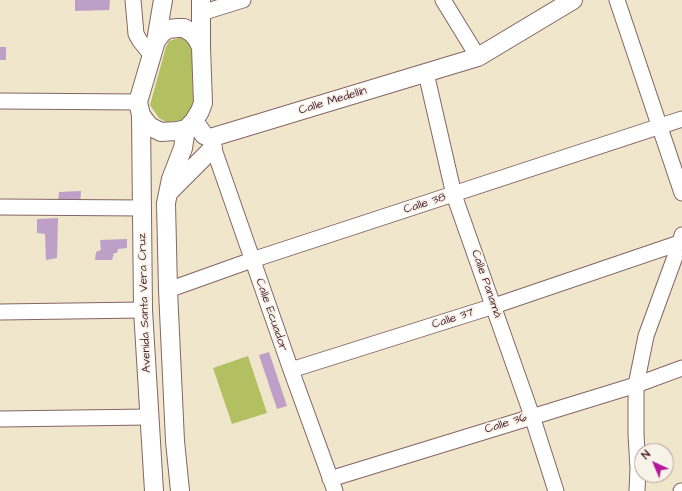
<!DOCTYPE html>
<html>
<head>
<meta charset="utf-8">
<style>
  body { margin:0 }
  #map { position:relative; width:682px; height:491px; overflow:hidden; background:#f0e6cc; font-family:"Architects Daughter",sans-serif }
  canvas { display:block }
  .north { position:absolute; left:634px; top:443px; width:40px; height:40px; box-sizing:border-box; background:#f7f3e8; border:1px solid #b29e9c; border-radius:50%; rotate:316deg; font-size:11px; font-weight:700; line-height:16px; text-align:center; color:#4a1f2b }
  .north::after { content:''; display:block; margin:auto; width:14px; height:18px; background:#b5179e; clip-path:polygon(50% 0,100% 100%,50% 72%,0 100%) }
</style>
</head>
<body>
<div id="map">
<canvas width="682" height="491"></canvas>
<div class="north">N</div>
</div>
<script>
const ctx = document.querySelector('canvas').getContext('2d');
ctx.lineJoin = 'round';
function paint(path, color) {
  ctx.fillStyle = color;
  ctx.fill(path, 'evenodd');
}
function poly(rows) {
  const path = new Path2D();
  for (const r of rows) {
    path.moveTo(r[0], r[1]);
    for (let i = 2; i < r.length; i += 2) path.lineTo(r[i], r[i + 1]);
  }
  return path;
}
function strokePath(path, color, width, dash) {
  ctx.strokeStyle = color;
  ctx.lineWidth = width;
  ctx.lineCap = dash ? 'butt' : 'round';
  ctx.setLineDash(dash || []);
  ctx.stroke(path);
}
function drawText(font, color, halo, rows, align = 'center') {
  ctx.font = font + ' "Architects Daughter",sans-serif';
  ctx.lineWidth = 3.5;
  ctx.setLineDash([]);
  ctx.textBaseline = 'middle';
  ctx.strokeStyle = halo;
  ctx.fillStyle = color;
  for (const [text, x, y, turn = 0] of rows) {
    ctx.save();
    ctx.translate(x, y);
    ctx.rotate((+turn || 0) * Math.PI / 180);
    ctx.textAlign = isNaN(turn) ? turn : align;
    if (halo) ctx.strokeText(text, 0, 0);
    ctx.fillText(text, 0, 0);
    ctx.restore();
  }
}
paint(poly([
  [179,38,183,38,187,41,191,45,192,50,193,104,188,115,182,120,166,122,159,118,150,105,166,47,169,41],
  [248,356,267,413,232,424,213,368]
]), '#b2c062');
paint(poly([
  [75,0,110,0,109,10,75,11],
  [0,47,6,47,6,60,0,60],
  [81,191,80,204,58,204,59,192],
  [58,218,57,258,46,260,45,234,37,233,37,219],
  [127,239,127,248,118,249,117,253,114,253,112,260,95,260,96,252,101,250,100,240],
  [269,352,287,406,277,409,259,355]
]), '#be9fc7');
const minor = poly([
  [133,0,136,34,140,41,152,56],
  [443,0,478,57],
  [617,0,682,193],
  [201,13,243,0],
  [426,73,454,195,532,416,556,491],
  [0,101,138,102],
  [210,138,291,370,335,491],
  [0,207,142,208],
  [168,290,252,260,682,119],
  [0,312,143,310],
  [291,370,494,306,682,242],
  [0,419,149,417],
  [330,479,636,385,682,368],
  [637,491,638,469,636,434,636,385,646,336,680,243,682,235],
  [681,491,682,491]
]);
const tertiary = poly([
  [201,0,201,47],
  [178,28,184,28,192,33,197,39,201,47,203,103,200,111,194,121,186,129,177,131,161,132,149,126,141,115,138,102,156,41,162,33,168,29,178,28],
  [156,41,163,0],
  [141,115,143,310,154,491],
  [194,121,204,135,210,138,478,57,573,0],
  [169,192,213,148],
  [180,491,175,441,168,290,166,203,171,179,183,148,186,129]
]);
strokePath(minor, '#846563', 17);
strokePath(tertiary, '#846563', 20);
strokePath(minor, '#fff', 15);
strokePath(tertiary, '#fff', 18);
drawText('12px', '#4a1f2b', '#f7f3e8', [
  ["Calle Medellín",333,101,-17],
  ["Calle 38",425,204,-18],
  ["Calle Panamá",486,284,71],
  ["Avenida Santa Vera Cruz",145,303,-92],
  ["Calle Ecuador",271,315,71],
  ["Calle 37",453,319,-18],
  ["Calle 36",506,424,-17]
]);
</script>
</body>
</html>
